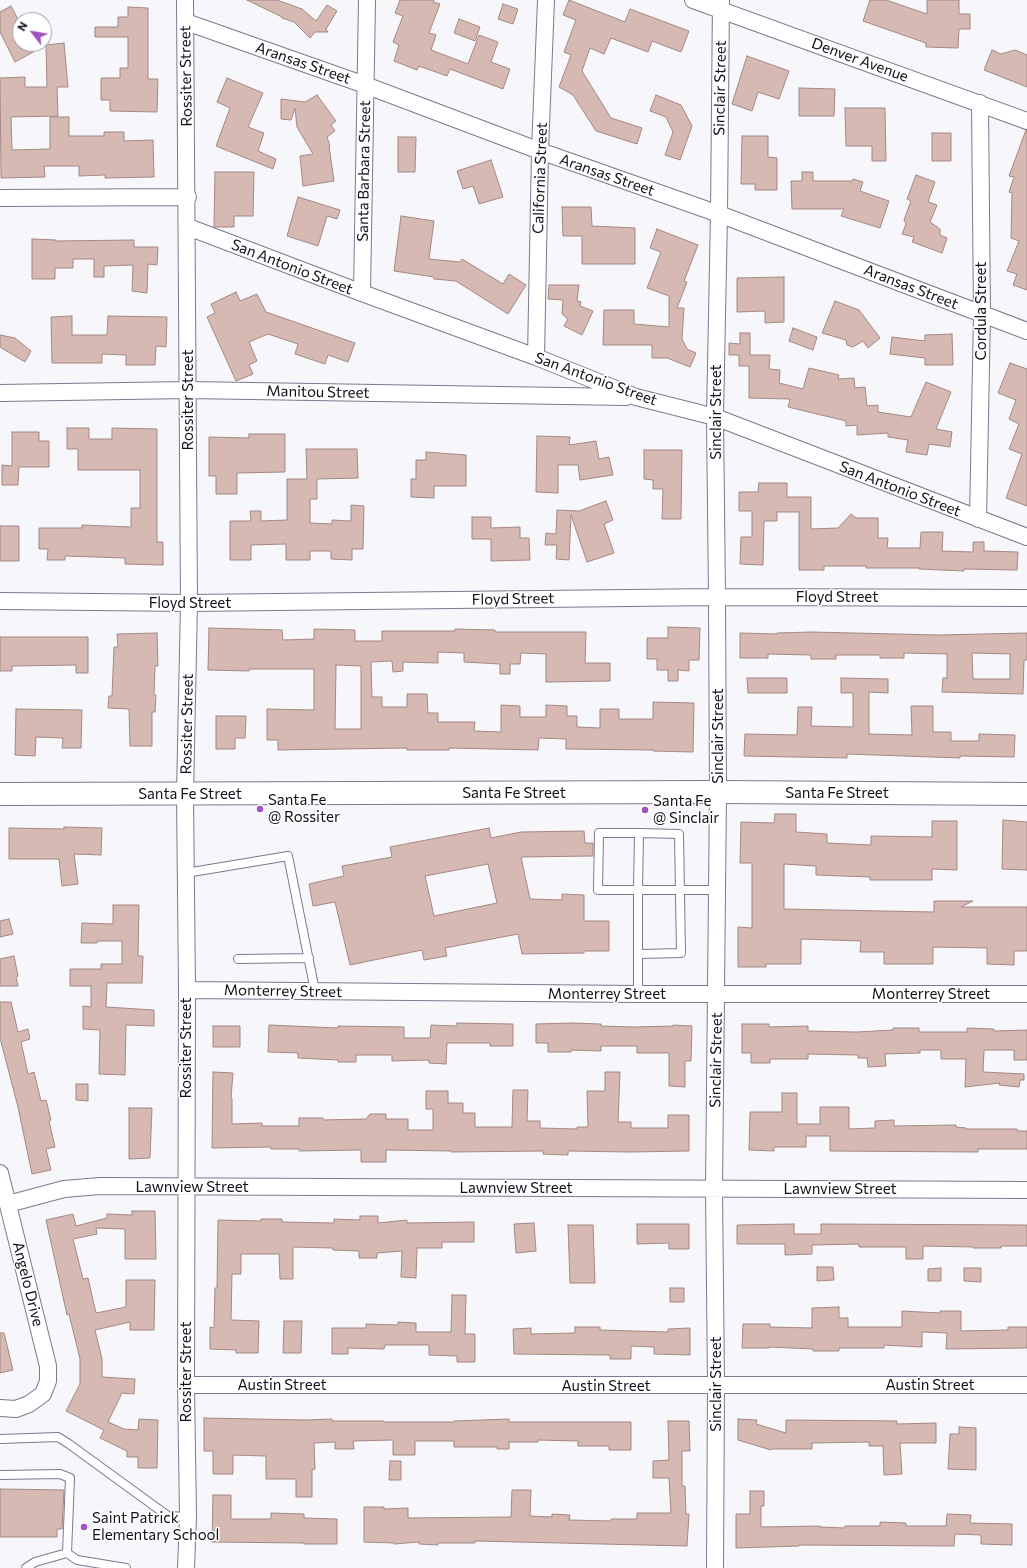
<!DOCTYPE html>
<html>
<head>
<meta charset="utf-8">
<style>
  body { margin:0 }
  #map { position:relative; width:1027px; height:1568px; overflow:hidden; background:#f7f6fb; font-family:Commissioner,sans-serif }
  canvas { display:block }
  .north { position:absolute; left:12px; top:12px; width:40px; height:40px; box-sizing:border-box; background:#fff; border:1px solid #a09fa3; border-radius:50%; rotate:301deg; font-size:11px; font-weight:700; line-height:16px; text-align:center; color:#110f18 }
  .north::after { content:''; display:block; margin:auto; width:14px; height:18px; background:#a450bf; clip-path:polygon(50% 0,100% 100%,50% 72%,0 100%) }
</style>
</head>
<body>
<div id="map">
<canvas width="1027" height="1568"></canvas>
<div class="north">N</div>
</div>
<script>
const ctx = document.querySelector('canvas').getContext('2d');
ctx.lineJoin = 'round';
function paint(path, color) {
  ctx.fillStyle = color;
  ctx.fill(path, 'evenodd');
}
function poly(rows) {
  const path = new Path2D();
  for (const r of rows) {
    path.moveTo(r[0], r[1]);
    for (let i = 2; i < r.length; i += 2) path.lineTo(r[i], r[i + 1]);
  }
  return path;
}
function strokePath(path, color, width, dash) {
  ctx.strokeStyle = color;
  ctx.lineWidth = width;
  ctx.lineCap = dash ? 'butt' : 'round';
  ctx.setLineDash(dash || []);
  ctx.stroke(path);
}
function drawText(font, color, halo, rows, align = 'center') {
  ctx.font = font + ' Commissioner,sans-serif';
  ctx.lineWidth = 3;
  ctx.setLineDash([]);
  ctx.textBaseline = 'middle';
  ctx.strokeStyle = halo;
  ctx.fillStyle = color;
  for (const [text, x, y, turn = 0] of rows) {
    ctx.save();
    ctx.translate(x, y);
    ctx.rotate((+turn || 0) * Math.PI / 180);
    ctx.textAlign = isNaN(turn) ? turn : align;
    if (halo) ctx.strokeText(text, 0, 0);
    ctx.fillText(text, 0, 0);
    ctx.restore();
  }
}
const building = poly([
  [247,0,277,0,302,9,316,21,327,5,337,11,326,29,328,32,315,32,310,38,294,22,282,18,282,17,247,0],
  [400,0,434,0,433,2,440,4,429,33,436,35,431,50,468,64,479,35,498,42,491,62,510,69,503,89,450,69,447,76,419,66,417,70,394,61,399,45,393,42,403,16,395,13,400,0],
  [569,0,625,22,630,9,689,31,681,52,652,41,648,52,611,38,604,54,590,48,582,71,611,118,642,128,637,144,596,131,573,95,559,87,571,55,564,52,576,20,563,15,569,0],
  [870,0,886,0,927,14,927,0,959,0,959,14,970,14,970,29,959,29,958,48,926,47,926,43,863,21,870,0],
  [503,4,518,9,513,24,498,19,503,4],
  [11,6,20,23,20,44,31,44,35,51,15,62,0,32,0,12,11,6],
  [128,7,148,8,148,79,158,79,157,112,110,111,110,100,101,100,101,78,120,78,120,68,128,68,128,37,95,37,95,27,118,27,118,17,128,17,128,7],
  [459,19,480,27,475,41,454,33,459,19],
  [64,43,68,87,57,87,58,116,11,117,12,150,50,149,50,117,69,117,69,136,104,136,104,132,124,132,124,141,153,140,154,177,105,178,105,175,79,176,79,166,44,166,45,177,1,178,0,78,25,77,25,87,47,87,46,45,64,43],
  [992,50,1001,54,1015,50,1027,55,1027,87,984,70,992,50],
  [747,56,789,71,779,99,758,92,752,111,732,104,747,56],
  [227,78,263,93,248,127,264,133,258,151,276,159,273,169,216,146,230,108,217,102,227,78],
  [799,88,835,89,834,116,799,116,799,88],
  [317,95,336,121,331,125,335,131,327,137,330,146,329,146,334,181,303,186,300,156,313,154,297,127,295,108,291,120,281,119,281,99,305,102,317,95],
  [656,95,681,105,692,126,680,160,665,155,673,132,666,117,650,111,656,95],
  [845,108,885,108,886,161,872,161,872,146,846,146,845,108],
  [1026,130,1027,130,1027,290,1013,285,1017,274,1007,271,1019,241,1011,238,1012,193,1009,192,1014,177,1009,176,1026,130],
  [932,133,951,133,951,161,932,161,932,133],
  [742,136,768,136,768,157,777,158,777,190,755,190,755,184,741,184,742,136],
  [398,137,416,137,415,172,398,172,398,137],
  [491,160,503,197,479,204,473,186,463,189,457,171,491,160],
  [215,172,254,172,253,216,234,216,234,227,214,227,215,172],
  [802,172,813,172,813,181,852,181,853,179,863,182,860,191,889,201,880,228,841,216,844,209,792,209,791,181,802,181,802,172],
  [916,175,935,182,928,202,937,205,930,222,940,229,940,235,947,238,942,253,912,242,914,237,902,234,906,224,904,220,911,201,907,199,916,175],
  [298,197,340,210,337,219,327,216,318,246,287,236,298,197],
  [562,207,591,207,592,226,635,228,635,264,582,264,582,236,563,236,562,207],
  [401,216,434,221,429,259,460,262,462,259,503,284,509,274,526,285,508,314,456,281,434,279,434,277,394,271,401,216],
  [657,229,698,245,684,281,687,282,677,308,684,308,682,339,687,349,696,353,690,367,667,358,652,358,652,345,603,345,604,310,634,310,634,324,669,327,669,296,647,288,661,252,650,248,657,229],
  [32,239,56,240,56,241,134,240,134,247,158,247,157,265,148,264,147,293,132,291,133,265,104,266,104,277,94,277,94,259,73,259,73,268,55,268,55,279,32,279,32,239],
  [784,277,784,322,765,323,765,311,737,312,737,278,784,277],
  [549,285,579,285,577,301,581,302,580,306,593,311,582,335,564,326,568,319,562,314,563,300,548,299,549,285],
  [236,292,240,301,257,294,266,312,355,343,348,362,328,355,325,364,295,354,298,344,268,334,249,342,257,361,249,365,253,374,236,381,207,317,215,313,211,304,236,292],
  [835,301,859,310,880,338,868,348,863,341,853,347,847,345,846,340,822,333,835,301],
  [72,316,72,335,107,335,108,316,167,317,166,347,156,346,155,365,126,365,126,355,102,354,102,363,52,363,51,317,72,316],
  [793,328,817,337,813,350,789,341,793,328],
  [740,333,750,333,750,355,770,355,769,369,780,370,779,383,803,389,809,368,839,375,838,379,854,378,855,388,865,387,867,406,878,405,878,412,911,417,926,382,951,392,936,429,952,432,950,447,929,444,927,455,906,452,908,440,888,437,888,433,857,435,857,425,846,426,846,421,788,407,790,399,749,398,749,366,739,366,739,355,729,355,729,343,740,344,740,333],
  [952,334,953,365,925,365,925,358,890,354,892,337,925,341,925,335,952,334],
  [0,335,15,338,31,351,25,362,0,347,0,335],
  [1010,363,1027,369,1027,506,1006,498,1022,454,1009,449,1019,424,1009,419,1016,400,998,393,1010,363],
  [67,428,89,428,89,439,112,439,112,428,157,429,157,542,163,542,163,565,125,564,125,558,65,556,65,560,47,560,48,549,39,549,39,528,82,528,82,525,131,527,131,508,140,508,140,470,78,470,78,449,67,449,67,428],
  [12,432,39,432,39,441,49,441,49,467,19,467,18,485,2,485,2,465,12,466,12,432],
  [249,434,285,434,285,472,237,473,237,494,216,494,216,476,209,476,209,437,249,438,249,434],
  [537,436,570,437,569,445,596,441,599,459,609,457,613,475,580,480,578,465,558,465,558,493,536,492,537,436],
  [306,449,357,449,358,478,317,479,317,499,310,499,310,523,332,524,332,520,351,521,351,505,364,506,363,549,352,549,352,560,331,559,331,551,310,551,310,560,286,560,286,544,251,545,251,560,230,560,230,521,251,521,250,511,261,511,261,521,287,520,287,479,307,479,306,449],
  [644,450,682,450,681,519,662,519,663,489,653,489,653,480,644,479,644,450],
  [426,452,466,455,466,486,434,486,434,498,411,497,411,479,416,479,416,460,426,460,426,452],
  [759,483,787,483,787,497,811,497,811,529,838,528,851,514,856,518,878,518,878,538,888,538,887,548,920,548,921,532,943,532,942,551,973,552,973,542,984,542,984,551,1018,552,1017,570,964,569,964,571,919,569,919,568,866,568,866,566,824,566,824,570,799,570,799,512,777,512,777,521,764,521,763,565,740,564,741,537,752,537,752,511,739,511,739,492,758,492,759,483],
  [606,501,613,520,604,524,614,553,587,562,571,515,569,560,556,559,557,545,545,545,546,533,556,534,557,510,579,511,606,501],
  [472,517,491,517,491,528,520,527,520,538,529,538,530,560,491,561,491,539,472,539,472,517],
  [0,526,19,526,19,561,0,561,0,526],
  [668,627,700,628,699,660,689,660,689,671,678,670,678,681,668,681,668,670,657,670,657,659,647,659,647,638,668,638,668,627],
  [209,628,282,630,283,640,314,639,314,629,355,630,355,641,382,641,382,631,455,631,455,629,495,630,495,632,586,632,585,663,610,663,610,681,546,682,546,654,521,653,520,664,510,664,510,674,500,674,500,664,464,662,464,653,438,652,438,663,403,662,403,671,393,672,392,661,371,662,372,697,382,697,382,707,407,707,407,694,427,694,428,713,438,713,438,722,475,722,474,731,501,732,501,705,520,706,520,717,546,717,546,705,567,706,567,716,577,716,577,727,600,728,600,709,619,709,619,719,653,719,653,702,694,703,693,752,653,751,653,750,566,749,566,739,539,738,538,750,449,748,449,750,407,750,407,748,278,750,278,740,267,740,267,709,314,710,314,669,249,669,249,671,208,670,209,628],
  [336,665,361,666,361,729,335,729,336,665],
  [811,632,938,635,1027,633,1027,660,1024,660,1023,694,942,692,943,678,947,678,947,654,904,653,904,658,880,658,880,655,836,655,836,659,811,659,811,655,768,654,768,658,740,658,740,633,777,634,777,633,811,632],
  [972,653,1010,654,1010,679,973,679,972,653],
  [157,633,158,666,155,666,154,695,156,695,155,712,152,712,152,746,130,746,129,709,108,708,109,696,112,696,114,647,118,647,117,634,157,633],
  [0,637,88,637,88,673,76,673,76,665,12,666,12,671,0,671,0,637],
  [747,678,787,678,787,693,748,693,747,678],
  [841,678,888,679,888,693,869,692,869,734,912,735,911,706,933,706,933,732,951,732,951,741,979,741,979,734,1015,735,1014,757,960,756,960,758,847,754,847,758,744,756,745,734,797,735,798,707,812,707,811,726,853,727,853,693,841,693,841,678],
  [16,709,82,710,81,748,62,748,63,738,36,737,35,756,15,755,16,709],
  [216,716,246,716,245,738,235,738,235,749,216,749,216,716],
  [775,814,796,814,796,832,827,834,827,843,871,845,871,836,932,837,932,821,957,821,957,870,932,869,932,880,870,880,870,877,816,875,816,866,784,864,784,909,934,912,934,901,973,901,961,907,1027,907,1027,951,1014,951,1014,965,987,964,987,948,933,947,933,964,884,964,884,952,860,952,861,941,801,939,801,964,766,964,766,967,738,967,738,927,752,928,752,863,740,863,741,822,774,823,775,814],
  [1003,820,1027,822,1027,870,1002,869,1003,820],
  [64,827,102,828,101,855,74,854,78,884,62,886,59,859,9,859,9,828,64,829,64,827],
  [489,828,491,838,521,832,584,831,585,843,593,843,593,856,521,857,530,899,562,900,562,894,584,895,584,921,609,921,609,951,584,951,584,953,522,954,518,934,445,948,447,956,424,960,422,950,350,965,335,902,313,906,309,884,344,876,342,866,392,857,390,847,489,828],
  [488,864,497,903,434,916,425,876,488,864],
  [113,905,139,905,138,956,143,956,142,983,107,983,106,1007,154,1010,154,1026,126,1025,125,1075,99,1074,100,1030,83,1029,83,1006,91,1007,91,986,70,986,70,969,101,969,101,964,122,964,122,941,97,941,97,943,81,943,82,923,113,924,113,905],
  [9,919,13,934,0,937,0,921,9,919],
  [14,956,18,976,16,977,18,986,0,986,0,959,14,956],
  [0,1002,11,1002,18,1032,28,1029,30,1039,21,1042,28,1074,34,1072,41,1101,46,1100,51,1120,49,1121,55,1147,46,1149,51,1170,32,1174,18,1107,0,1038,0,1002],
  [457,1023,513,1024,513,1046,490,1046,490,1043,447,1043,446,1064,429,1063,429,1060,392,1061,392,1055,356,1055,356,1062,338,1062,338,1060,298,1058,298,1053,268,1052,269,1025,338,1028,338,1026,404,1027,404,1038,430,1038,431,1025,457,1026,457,1023],
  [571,1023,601,1024,601,1026,633,1027,673,1026,673,1025,692,1026,691,1061,685,1061,685,1087,669,1086,669,1053,637,1053,637,1046,601,1046,601,1051,571,1050,571,1052,548,1052,548,1043,536,1043,536,1024,571,1023],
  [742,1024,769,1024,769,1027,808,1026,808,1031,857,1032,893,1030,893,1028,919,1028,919,1032,967,1032,967,1028,994,1029,994,1031,1027,1030,1027,1060,1014,1060,1014,1050,984,1050,983,1072,1024,1074,1024,1080,1020,1080,1019,1087,999,1085,1000,1083,965,1087,966,1059,941,1059,941,1050,920,1050,920,1053,885,1054,886,1066,868,1067,867,1058,858,1058,858,1055,808,1054,808,1059,770,1059,770,1063,751,1063,751,1053,742,1053,742,1024],
  [213,1026,240,1026,240,1047,213,1047,213,1026],
  [213,1072,233,1073,231,1098,232,1098,232,1124,262,1123,262,1126,299,1126,299,1118,323,1118,323,1120,366,1119,370,1114,386,1114,386,1119,408,1119,408,1130,433,1130,433,1109,426,1109,426,1091,448,1091,448,1103,463,1103,463,1113,475,1113,475,1127,512,1127,513,1090,528,1090,527,1121,540,1121,540,1128,577,1129,577,1127,588,1127,587,1091,605,1091,605,1072,620,1072,618,1122,631,1122,631,1128,668,1128,668,1115,689,1115,689,1151,630,1152,568,1151,568,1155,543,1154,543,1151,451,1152,451,1151,386,1150,386,1162,361,1162,361,1150,299,1151,299,1149,271,1149,271,1147,212,1148,213,1072],
  [76,1084,88,1084,88,1101,76,1100,76,1084],
  [782,1093,797,1093,797,1124,820,1124,820,1107,849,1107,849,1129,875,1128,875,1121,894,1120,894,1126,956,1125,956,1127,966,1128,966,1129,1017,1129,1017,1131,1027,1131,1027,1149,978,1149,978,1152,830,1151,830,1136,806,1136,806,1147,774,1147,774,1151,749,1150,750,1112,782,1112,782,1093],
  [129,1108,152,1108,150,1158,129,1159,129,1108],
  [132,1211,155,1211,156,1259,125,1259,125,1229,96,1228,97,1234,73,1239,83,1279,88,1278,96,1313,126,1307,126,1280,155,1280,154,1330,130,1330,130,1322,95,1330,102,1359,102,1377,135,1379,134,1394,122,1393,108,1422,124,1429,138,1430,139,1419,158,1420,157,1468,138,1468,138,1457,127,1457,127,1451,100,1438,104,1430,66,1411,80,1384,80,1359,69,1314,67,1315,46,1220,73,1214,76,1226,107,1218,107,1214,132,1215,132,1211],
  [360,1216,378,1216,378,1223,407,1220,407,1223,474,1222,474,1242,442,1242,442,1248,417,1248,416,1278,401,1277,402,1251,377,1253,377,1258,359,1258,359,1251,333,1250,333,1248,293,1247,293,1279,280,1279,279,1254,241,1254,241,1274,232,1274,231,1320,259,1321,258,1353,236,1353,236,1350,210,1349,210,1327,214,1328,215,1288,217,1288,218,1220,261,1221,261,1219,282,1219,282,1222,334,1223,334,1219,360,1220,360,1216],
  [534,1223,536,1251,516,1253,514,1224,534,1223],
  [637,1224,689,1224,689,1249,669,1249,669,1243,637,1244,637,1224],
  [794,1224,794,1234,821,1234,821,1224,1027,1225,1027,1246,1001,1246,1001,1248,973,1248,973,1247,923,1246,923,1259,906,1259,906,1247,859,1247,859,1244,812,1245,812,1254,785,1255,785,1244,737,1244,737,1225,794,1224],
  [568,1225,593,1225,595,1283,570,1283,568,1225],
  [817,1267,833,1267,834,1280,817,1281,817,1267],
  [941,1268,941,1281,928,1281,928,1269,941,1268],
  [964,1268,981,1268,981,1282,964,1281,964,1268],
  [670,1288,684,1288,684,1302,670,1302,670,1288],
  [452,1295,466,1295,465,1334,475,1334,475,1362,457,1362,457,1356,429,1355,429,1345,385,1345,384,1349,348,1348,348,1354,332,1354,332,1328,366,1328,366,1324,398,1325,398,1322,416,1323,416,1332,451,1332,452,1295],
  [839,1307,839,1318,848,1318,848,1327,902,1327,902,1311,940,1313,940,1311,961,1311,961,1331,1008,1330,1008,1327,1027,1327,1027,1348,946,1349,947,1333,922,1332,922,1347,884,1345,884,1348,839,1348,839,1351,813,1351,813,1349,769,1347,769,1348,742,1348,743,1324,770,1324,770,1327,812,1328,812,1308,839,1307],
  [284,1321,302,1321,301,1353,283,1353,284,1321],
  [575,1327,600,1327,600,1330,668,1332,668,1329,690,1328,690,1355,654,1354,654,1347,631,1346,631,1359,610,1359,610,1355,514,1354,513,1329,531,1328,531,1334,575,1333,575,1327],
  [0,1333,4,1333,13,1370,0,1373,0,1333],
  [204,1418,307,1420,332,1419,332,1421,384,1421,384,1422,454,1422,454,1421,509,1419,509,1422,631,1422,631,1450,609,1450,609,1446,578,1446,578,1441,538,1440,538,1442,509,1442,509,1449,497,1449,497,1447,454,1447,454,1441,415,1441,415,1455,393,1455,393,1440,353,1441,354,1449,335,1449,335,1442,314,1443,315,1469,312,1470,312,1497,296,1497,296,1479,266,1479,266,1456,233,1455,233,1474,213,1474,213,1451,204,1451,204,1418],
  [738,1419,757,1420,756,1424,786,1433,786,1420,897,1421,897,1424,936,1423,936,1443,900,1443,902,1474,884,1475,883,1446,869,1446,869,1442,812,1443,812,1449,772,1449,771,1450,738,1440,738,1419],
  [668,1421,689,1421,690,1451,682,1451,682,1486,685,1486,686,1514,689,1514,687,1546,475,1541,475,1543,438,1543,438,1545,419,1544,419,1542,394,1544,394,1543,364,1542,364,1507,384,1507,384,1509,408,1508,408,1518,511,1517,512,1490,531,1490,530,1516,552,1517,552,1514,570,1515,569,1520,611,1521,611,1519,637,1519,637,1513,671,1513,669,1478,653,1478,653,1461,669,1460,668,1421],
  [959,1427,976,1428,976,1470,948,1469,950,1434,959,1434,959,1427],
  [390,1461,401,1461,401,1480,389,1480,390,1461],
  [0,1489,64,1490,62,1529,57,1529,57,1537,0,1537,0,1489],
  [750,1491,764,1491,764,1506,761,1506,761,1527,820,1526,820,1527,845,1528,845,1526,880,1526,880,1522,906,1523,906,1526,946,1526,947,1514,971,1515,970,1523,1012,1524,1012,1545,981,1544,981,1535,955,1534,954,1546,799,1545,799,1546,736,1548,736,1514,750,1514,750,1491],
  [213,1495,231,1495,231,1519,271,1519,271,1513,304,1514,304,1518,337,1519,337,1544,304,1544,304,1543,212,1542,213,1495]
]);
paint(building, '#d6b9b3');
strokePath(building, '#a38883', 1);
const lane = poly([
  [599,833,639,833,638,890,598,890,599,833],
  [186,873,288,856,315,991],
  [639,954,681,953,679,834,639,833],
  [238,959,309,958],
  [638,994,638,890,717,890],
  [0,1439,58,1437,69,1444,168,1516,188,1517],
  [0,1475,60,1474,70,1478,67,1553,77,1560,126,1568],
  [26,1568,35,1562,67,1553]
]);
const street = poly([
  [185,0,189,603,185,794,187,990,186,1385,188,1517,186,1568],
  [693,0,1027,121],
  [186,22,365,85,540,151,719,214,1027,331],
  [0,198,188,197],
  [188,227,362,293,536,357,636,397,715,417,1027,537],
  [362,293,367,0],
  [536,357,540,151,546,0],
  [0,393,188,390,626,397],
  [978,519,982,315,980,103],
  [0,601,189,603,717,597,1027,598],
  [187,990,638,994,1027,994],
  [0,1173,48,1366,48,1381,43,1394,29,1404,16,1409,0,1408],
  [8,1204,64,1189,100,1186,1027,1190],
  [186,1385,1027,1385],
  [715,1568,716,1386,714,1189,718,792,717,597,715,417,719,214,721,0]
]);
const secondary = poly([
  [0,794,718,792,1027,794]
]);
strokePath(lane, '#7d788f', 10);
strokePath(street, '#7d788f', 18);
strokePath(secondary, '#7d788f', 24);
strokePath(lane, '#fff', 8);
strokePath(street, '#fff', 16);
strokePath(secondary, '#fff', 22);
for (const [x, y, r, color] of [
  [260,809,4,"#a450bf"],
  [645,810,4,"#a450bf"],
  [84,1527,4,"#a450bf"]
]) {
  const dot = new Path2D();
  dot.arc(x, y, r, 0, 2 * Math.PI);
  ctx.fillStyle = color;
  ctx.fill(dot);
  strokePath(dot, '#fff', 1.5);
}
drawText('15px', '#110f18', '#fff', [
  ["Denver Avenue",860,60,20],
  ["Aransas Street",303,63,19],
  ["Rossiter Street",186,76,-91],
  ["Sinclair Street",720,88,-89],
  ["Santa Barbara Street",364,171,-89],
  ["Aransas Street",607,175,19],
  ["California Street",540,178,-88],
  ["San Antonio Street",292,267,21],
  ["Aransas Street",911,287,21],
  ["Cordula Street",981,311,-90],
  ["San Antonio Street",596,379,20],
  ["Manitou Street",318,392,1],
  ["Rossiter Street",188,400,-90],
  ["Sinclair Street",716,412,-90],
  ["San Antonio Street",900,489,21],
  ["Floyd Street",837,597],
  ["Floyd Street",513,599,-1],
  ["Floyd Street",190,603],
  ["Rossiter Street",187,724,-89],
  ["Sinclair Street",718,736,-90],
  ["Santa Fe Street",514,793],
  ["Santa Fe Street",837,793],
  ["Santa Fe Street",190,794],
  ["Monterrey Street",283,991,1],
  ["Monterrey Street",607,994],
  ["Monterrey Street",931,994],
  ["Rossiter Street",186,1048,-90],
  ["Sinclair Street",716,1060,-89],
  ["Lawnview Street",192,1187],
  ["Lawnview Street",516,1188],
  ["Lawnview Street",840,1189],
  ["Angelo Drive",28,1284,76],
  ["Rossiter Street",186,1372,-90],
  ["Sinclair Street",716,1384,-90],
  ["Austin Street",282,1385],
  ["Austin Street",930,1385],
  ["Austin Street",606,1386]
]);
drawText('15px', '#110f18', '#fff', [
  ["Santa Fe",268,800],
  ["@ Rossiter",268,817],
  ["Santa Fe",653,801],
  ["@ Sinclair",653,818],
  ["Saint Patrick",92,1518],
  ["Elementary School",92,1535]
], 'left');
</script>
</body>
</html>
